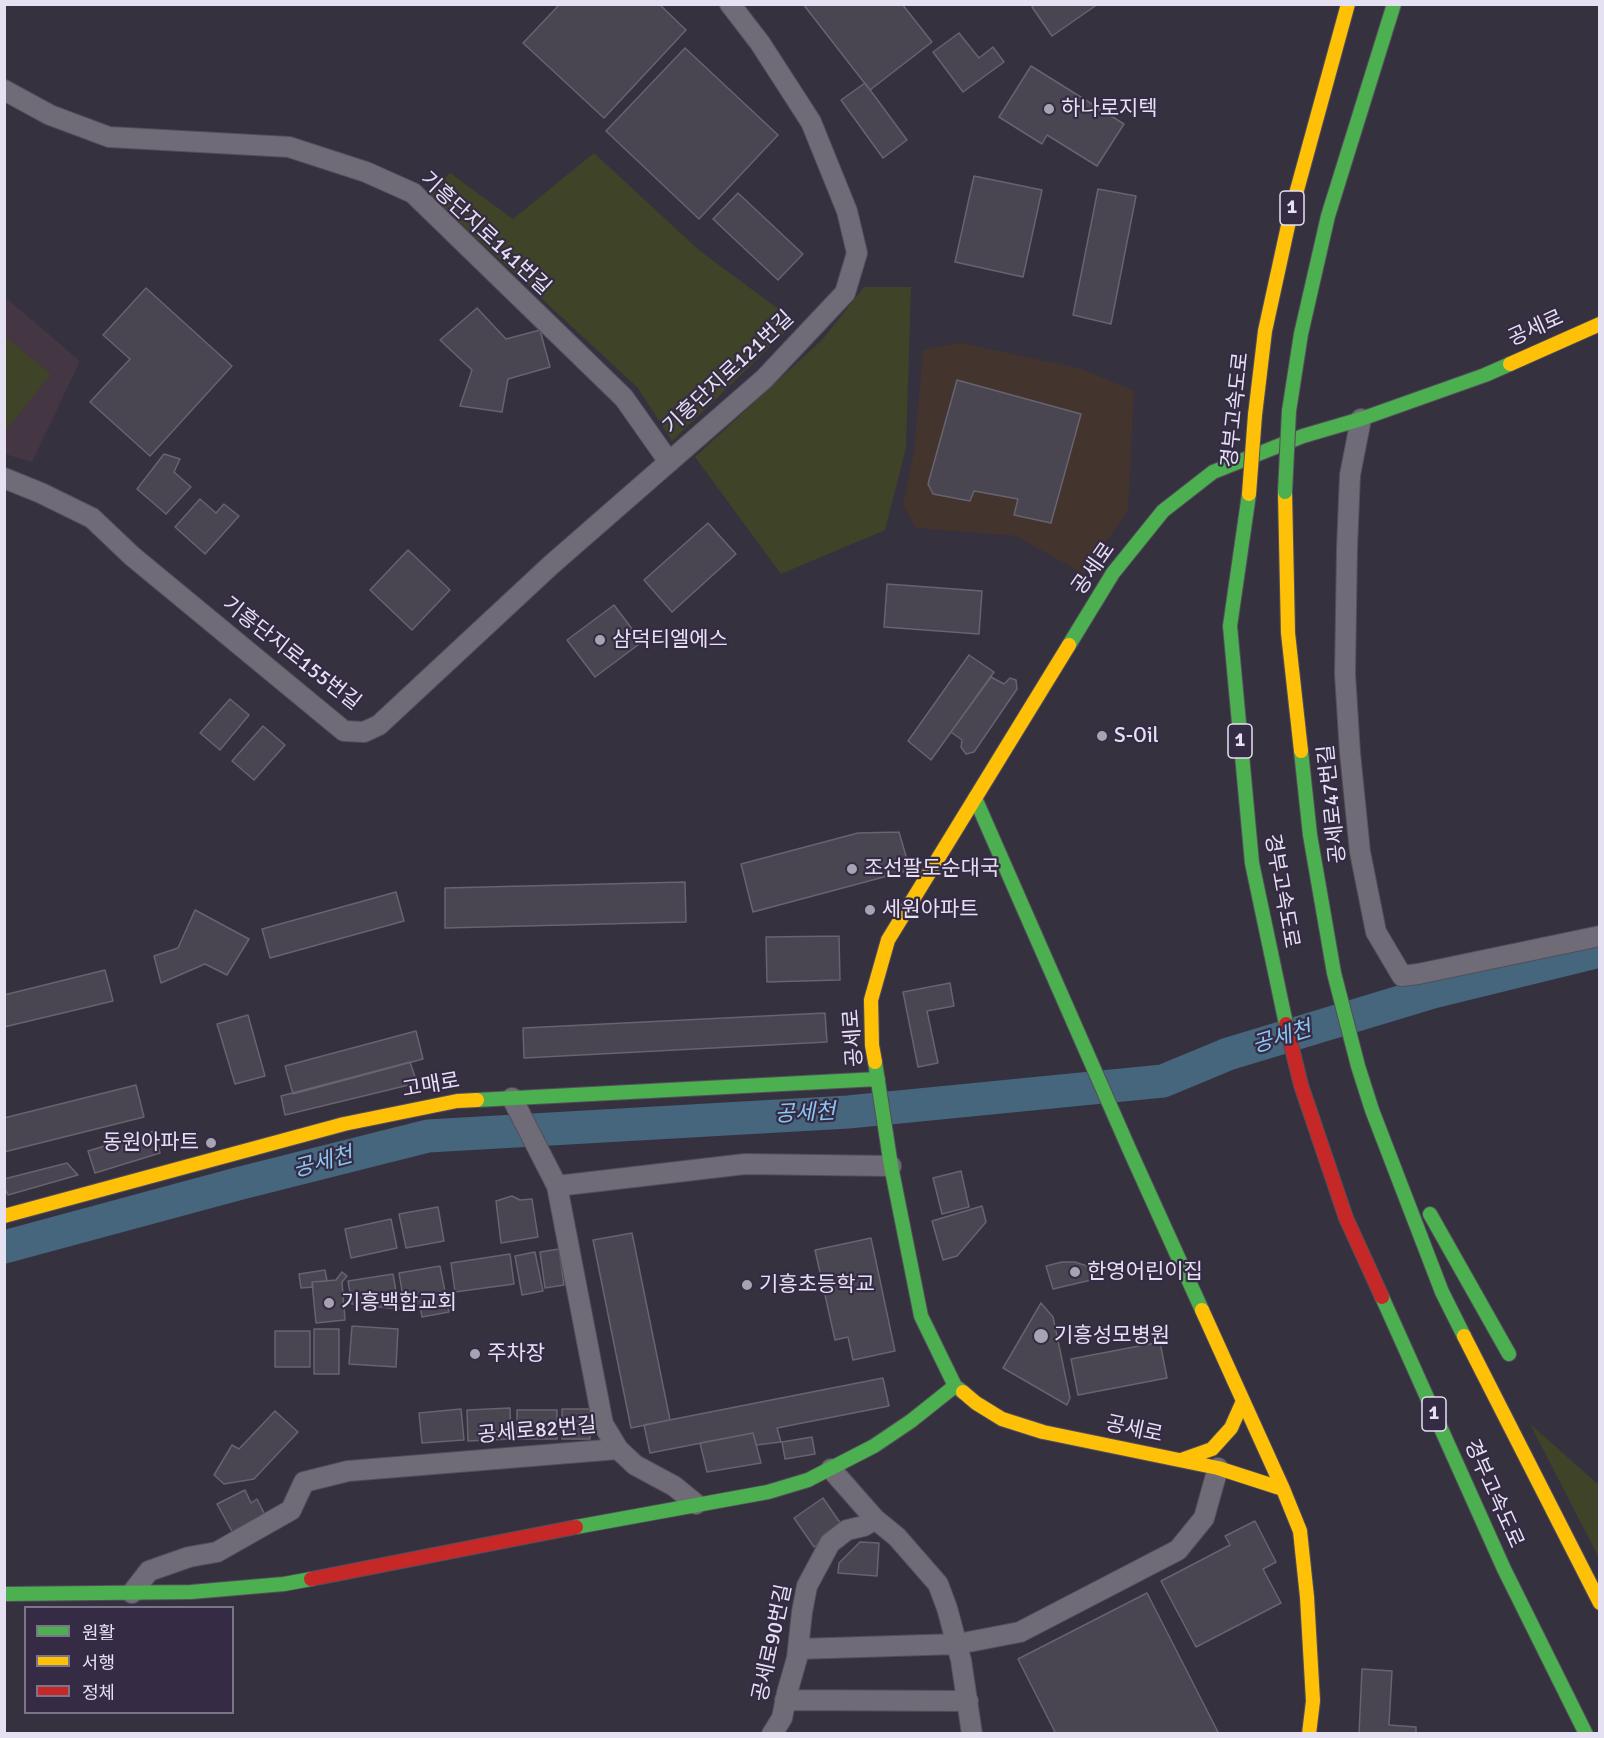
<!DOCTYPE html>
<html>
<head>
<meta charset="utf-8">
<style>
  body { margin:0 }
  #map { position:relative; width:1604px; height:1738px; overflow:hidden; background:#36313f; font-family:Signika,"Noto Sans KR",sans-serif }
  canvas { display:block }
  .frame { position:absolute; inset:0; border:6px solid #e6e1f2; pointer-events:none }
  .legend { position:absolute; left:24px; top:1606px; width:210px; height:108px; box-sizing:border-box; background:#352b45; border:2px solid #7c748a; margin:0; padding:8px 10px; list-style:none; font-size:18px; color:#e6e1f2 }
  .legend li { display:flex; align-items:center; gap:12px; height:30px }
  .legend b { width:30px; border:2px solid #7c748a }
</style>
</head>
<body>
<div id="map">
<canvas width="1604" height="1738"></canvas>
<div class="frame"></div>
<ul class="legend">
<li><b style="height:8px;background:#4caf50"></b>원활</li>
<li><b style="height:8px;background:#ffc107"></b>서행</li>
<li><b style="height:8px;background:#c62828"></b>정체</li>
</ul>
</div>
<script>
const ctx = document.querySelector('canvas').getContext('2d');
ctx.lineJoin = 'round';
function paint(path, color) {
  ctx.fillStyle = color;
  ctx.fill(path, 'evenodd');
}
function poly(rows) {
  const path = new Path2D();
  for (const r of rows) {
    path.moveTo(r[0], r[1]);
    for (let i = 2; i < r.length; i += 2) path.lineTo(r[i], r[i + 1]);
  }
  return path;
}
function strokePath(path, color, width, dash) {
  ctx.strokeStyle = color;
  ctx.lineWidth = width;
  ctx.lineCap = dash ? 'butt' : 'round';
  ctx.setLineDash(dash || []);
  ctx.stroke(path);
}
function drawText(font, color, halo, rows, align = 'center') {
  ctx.font = font + ' Signika,"Noto Sans KR",sans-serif';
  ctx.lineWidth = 4.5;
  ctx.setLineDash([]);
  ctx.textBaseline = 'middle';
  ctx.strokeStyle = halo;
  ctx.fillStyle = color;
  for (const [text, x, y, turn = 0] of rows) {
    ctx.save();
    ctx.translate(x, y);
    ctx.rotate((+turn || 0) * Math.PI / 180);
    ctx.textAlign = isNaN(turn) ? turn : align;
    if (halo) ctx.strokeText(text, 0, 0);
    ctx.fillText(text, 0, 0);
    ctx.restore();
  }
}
paint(poly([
  [4,296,80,361,32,462,5,454]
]), '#443642');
paint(poly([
  [961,343,1082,369,1134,391,1128,510,1084,574,1016,536,916,528,903,505,914,452,923,350]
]), '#44342e');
paint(poly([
  [594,153,700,251,796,322,672,441,638,388,429,194,450,173,513,219],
  [864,287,911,287,906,448,885,530,781,574,695,457,823,339],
  [5,337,51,374,5,431],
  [1530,1424,1599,1485,1599,1558]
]), '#3f4328');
strokePath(poly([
  [4,1247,241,1183,428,1136,848,1112,1163,1081,1228,1054,1433,992,1600,951]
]), '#45667d', 33);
const building = poly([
  [560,4,659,4,686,30,604,118,523,43,560,4],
  [803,4,902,4,932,42,870,90,803,4],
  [1036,4,1098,4,1052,36,1032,7,1036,4],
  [959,33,979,58,993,47,1004,62,963,92,933,52,959,33],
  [685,48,778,135,699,219,606,131,685,48],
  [1031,66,1124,124,1097,166,1047,135,1042,144,999,117,1031,66],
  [865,83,907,140,883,158,841,100,865,83],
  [974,176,1042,190,1023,277,955,262,974,176],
  [1098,189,1136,196,1111,324,1073,315,1098,189],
  [738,193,803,254,778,280,713,219,738,193],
  [146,288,232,366,150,456,90,402,130,359,103,335,146,288],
  [477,308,506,339,540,330,550,367,508,379,502,412,460,406,472,370,440,340,477,308],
  [957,380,1081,414,1051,523,1014,515,1018,499,974,491,970,501,933,494,928,484,957,380],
  [164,454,180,459,174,472,191,487,166,514,137,489,164,454],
  [200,499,216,513,224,504,239,516,205,554,175,527,200,499],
  [708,523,736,554,672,612,644,580,708,523],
  [408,550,450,590,412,630,370,590,408,550],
  [887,584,982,591,979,634,884,627,887,584],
  [614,605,642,642,595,677,567,640,614,605],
  [969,655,994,672,931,760,908,741,969,655],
  [991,677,1004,684,1010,678,1016,680,1017,689,974,752,966,754,961,747,962,740,951,732,991,677],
  [230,699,249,715,220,750,200,733,230,699],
  [263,726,285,745,254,780,232,761,263,726],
  [899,832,910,870,753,912,741,864,858,833,899,832],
  [685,882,686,922,445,928,445,888,685,882],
  [396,892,404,921,270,958,262,929,396,892],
  [195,910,249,939,227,975,205,964,161,983,154,956,178,948,195,910],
  [839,936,840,980,767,982,766,937,839,936],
  [105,970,113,1001,4,1027,4,995,105,970],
  [950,983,954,1006,927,1011,938,1063,918,1067,903,992,950,983],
  [825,1013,827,1042,524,1058,523,1028,825,1013],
  [248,1015,265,1076,235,1084,217,1024,248,1015],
  [416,1031,423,1059,293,1094,285,1066,416,1031],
  [410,1062,417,1083,285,1115,281,1096,410,1062],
  [136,1085,144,1117,4,1152,4,1118,136,1085],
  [154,1131,160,1153,95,1173,88,1151,154,1131],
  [67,1163,78,1175,8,1195,4,1187,4,1179,67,1163],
  [961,1171,969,1207,942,1214,933,1178,961,1171],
  [512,1196,520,1200,532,1199,538,1237,501,1243,496,1201,512,1196],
  [982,1206,986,1222,957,1256,943,1260,932,1221,982,1206],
  [438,1207,444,1241,406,1248,399,1214,438,1207],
  [391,1219,397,1248,351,1258,345,1229,391,1219],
  [632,1233,670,1420,631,1428,593,1240,632,1233],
  [871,1238,895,1351,853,1360,848,1337,835,1340,815,1250,871,1238],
  [559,1249,564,1285,545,1288,540,1252,559,1249],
  [535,1252,543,1291,522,1295,515,1256,535,1252],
  [510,1254,514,1284,455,1292,451,1263,510,1254],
  [1062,1262,1075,1262,1090,1267,1101,1268,1104,1277,1053,1289,1046,1266,1062,1262],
  [440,1266,449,1312,422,1317,420,1306,405,1309,399,1273,440,1266],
  [325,1270,327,1281,312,1282,313,1287,301,1288,299,1274,325,1270],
  [342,1272,347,1276,342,1282,345,1320,316,1323,312,1282,336,1280,342,1272],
  [393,1274,399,1309,352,1304,348,1281,393,1274],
  [1041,1303,1053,1317,1070,1398,1067,1405,1003,1368,1041,1303],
  [352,1326,398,1329,396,1367,349,1364,352,1326],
  [314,1329,339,1329,339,1374,314,1374,314,1329],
  [275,1331,310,1331,310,1367,275,1367,275,1331],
  [1160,1342,1167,1378,1078,1395,1071,1359,1160,1342],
  [883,1378,889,1406,777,1428,781,1442,756,1445,753,1433,650,1453,644,1425,883,1378],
  [510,1408,511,1439,468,1441,467,1410,510,1408],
  [461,1409,464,1440,422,1443,419,1413,461,1409],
  [562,1409,590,1409,590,1439,562,1439,562,1409],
  [517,1410,557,1410,557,1439,517,1439,517,1410],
  [275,1411,298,1432,254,1479,224,1484,214,1475,232,1445,239,1449,275,1411],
  [753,1433,761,1463,707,1472,700,1443,753,1433],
  [812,1437,815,1454,785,1459,782,1442,812,1437],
  [245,1490,251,1503,257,1499,267,1519,235,1537,217,1504,245,1490],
  [823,1498,843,1527,814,1547,794,1518,823,1498],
  [1255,1521,1276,1562,1263,1569,1281,1603,1196,1647,1161,1581,1230,1545,1225,1536,1255,1521],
  [860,1542,879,1543,877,1576,838,1573,839,1563,860,1542],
  [1147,1593,1219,1734,1056,1734,1018,1659,1147,1593],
  [1362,1669,1392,1671,1389,1725,1416,1727,1416,1734,1359,1734,1362,1669]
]);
paint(building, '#4a4651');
strokePath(building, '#68636f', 1.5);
const street = poly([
  [4,90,50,115,109,137,289,147,366,172,413,193,624,398,669,462],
  [1361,419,1350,475,1347,548,1345,674,1350,753,1360,852,1376,932,1402,976,1418,974,1600,936],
  [4,478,41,493,92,518,132,556,344,731,364,732,379,725,551,565,764,379,845,293,857,253,847,211,811,122,760,43,730,4],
  [512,1098,557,1186],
  [618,1449,635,1465,674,1486,696,1504],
  [831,1469,875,1519,897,1537,938,1584,947,1608,961,1660,972,1734],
  [132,1593,149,1571,189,1557,217,1552,291,1510,304,1482,348,1471,618,1449,603,1424,557,1186,745,1164,891,1166],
  [798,1649,958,1644,1020,1632,1178,1550,1204,1518,1218,1468],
  [785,1700,968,1701],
  [772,1734,782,1718,787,1693,797,1658,802,1612,807,1586,830,1543,847,1530,864,1526,875,1519]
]);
const fast = poly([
  [1289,411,1301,334,1328,216,1394,4],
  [1249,494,1230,626,1252,863,1286,1024],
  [1069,645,1113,573,1163,511,1213,472,1303,436,1361,419,1485,375,1510,364],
  [1301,751,1310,835,1334,973,1358,1066,1372,1110,1442,1292,1464,1336],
  [975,798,1130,1151,1202,1310],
  [875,1062,891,1166,921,1316,955,1386,963,1392],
  [477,1100,878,1079],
  [1430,1214,1509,1354],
  [1382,1297,1504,1569,1586,1734],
  [576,1527,768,1492,808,1480,874,1446,911,1421,955,1386],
  [4,1594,191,1592,284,1584,311,1579]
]);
const slow = poly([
  [1510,364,1600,324],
  [1255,415,1265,331,1291,212,1348,4],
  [1285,492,1288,633,1301,751],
  [875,1062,872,1045,871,1000,888,940,1069,645],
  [4,1216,344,1124,457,1101,477,1100],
  [1202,1310,1283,1489,1300,1531,1307,1597,1313,1701,1309,1734],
  [1464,1336,1600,1603],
  [963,1392,976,1403,1002,1419,1043,1432,1218,1468,1283,1489],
  [1181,1460,1212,1449,1231,1428,1243,1401]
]);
const jam = poly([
  [1286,1024,1301,1085,1346,1218,1382,1297],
  [311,1579,576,1527]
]);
strokePath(street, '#534e5b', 22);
strokePath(fast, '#534e5b', 16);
strokePath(slow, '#534e5b', 16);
strokePath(jam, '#534e5b', 16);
strokePath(street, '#706c77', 20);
strokePath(fast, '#4caf50', 14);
strokePath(slow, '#ffc107', 14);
strokePath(jam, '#c62828', 14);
const fastBridge = poly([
  [1285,492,1289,411]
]);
const slowBridge = poly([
  [1249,494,1255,415]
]);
strokePath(fastBridge, '#534e5b', 16, []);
strokePath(slowBridge, '#534e5b', 16, []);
strokePath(fastBridge, '#4caf50', 14);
strokePath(slowBridge, '#ffc107', 14);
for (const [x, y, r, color] of [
  [1049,109,6,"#a8a3b3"],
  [600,640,6,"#a8a3b3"],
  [1102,736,6,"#a8a3b3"],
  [852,869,6,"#a8a3b3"],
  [870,910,6,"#a8a3b3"],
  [211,1143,6,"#a8a3b3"],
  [1075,1272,6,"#a8a3b3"],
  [747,1285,6,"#a8a3b3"],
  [329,1303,6,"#a8a3b3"],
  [1041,1336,8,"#a8a3b3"],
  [475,1354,6,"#a8a3b3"]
]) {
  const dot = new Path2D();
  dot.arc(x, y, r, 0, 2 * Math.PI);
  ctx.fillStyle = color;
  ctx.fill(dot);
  strokePath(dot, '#352b45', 2);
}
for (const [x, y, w] of [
  [1292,208,24],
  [1240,741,24],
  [1434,1414,24]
]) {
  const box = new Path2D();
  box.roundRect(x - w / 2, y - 17, w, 34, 4.5);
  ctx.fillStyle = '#352b45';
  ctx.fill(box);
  strokePath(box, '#e6e1f2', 1.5);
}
drawText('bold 20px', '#e6e1f2', null, [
  ["1",1292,208],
  ["1",1240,741],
  ["1",1434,1414]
]);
drawText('21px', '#e6e1f2', '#352b45', [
  ["하나로지텍",1061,109],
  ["삼덕티엘에스",612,640],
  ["S-Oil",1114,736],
  ["조선팔도순대국",864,869],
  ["세원아파트",882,910],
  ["동원아파트",199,1143,"right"],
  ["한영어린이집",1087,1272],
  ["기흥초등학교",759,1285],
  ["기흥백합교회",341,1303],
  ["기흥성모병원",1054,1336],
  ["주차장",487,1354]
], 'left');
drawText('21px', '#e6e1f2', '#352b45', [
  ["기흥단지로141번길",485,234,43],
  ["공세로",1536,329,-24],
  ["기흥단지로121번길",729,373,-43],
  ["경부고속도로",1236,410,-84],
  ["공세로",1094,569,-55],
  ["기흥단지로155번길",291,654,38],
  ["공세로47번길",1333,804,-96],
  ["경부고속도로",1281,891,80],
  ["공세로",854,1038,-94],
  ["고매로",431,1086,-10],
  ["공세로",1134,1430,12],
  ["공세로82번길",537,1431,-5],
  ["경부고속도로",1493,1494,66],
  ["공세로90번길",773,1643,-78]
]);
drawText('italic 22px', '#89c7f1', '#352b45', [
  ["공세천",1282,1038,-17],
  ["공세천",805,1114,-3],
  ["공세천",323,1163,-15]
]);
</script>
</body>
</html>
